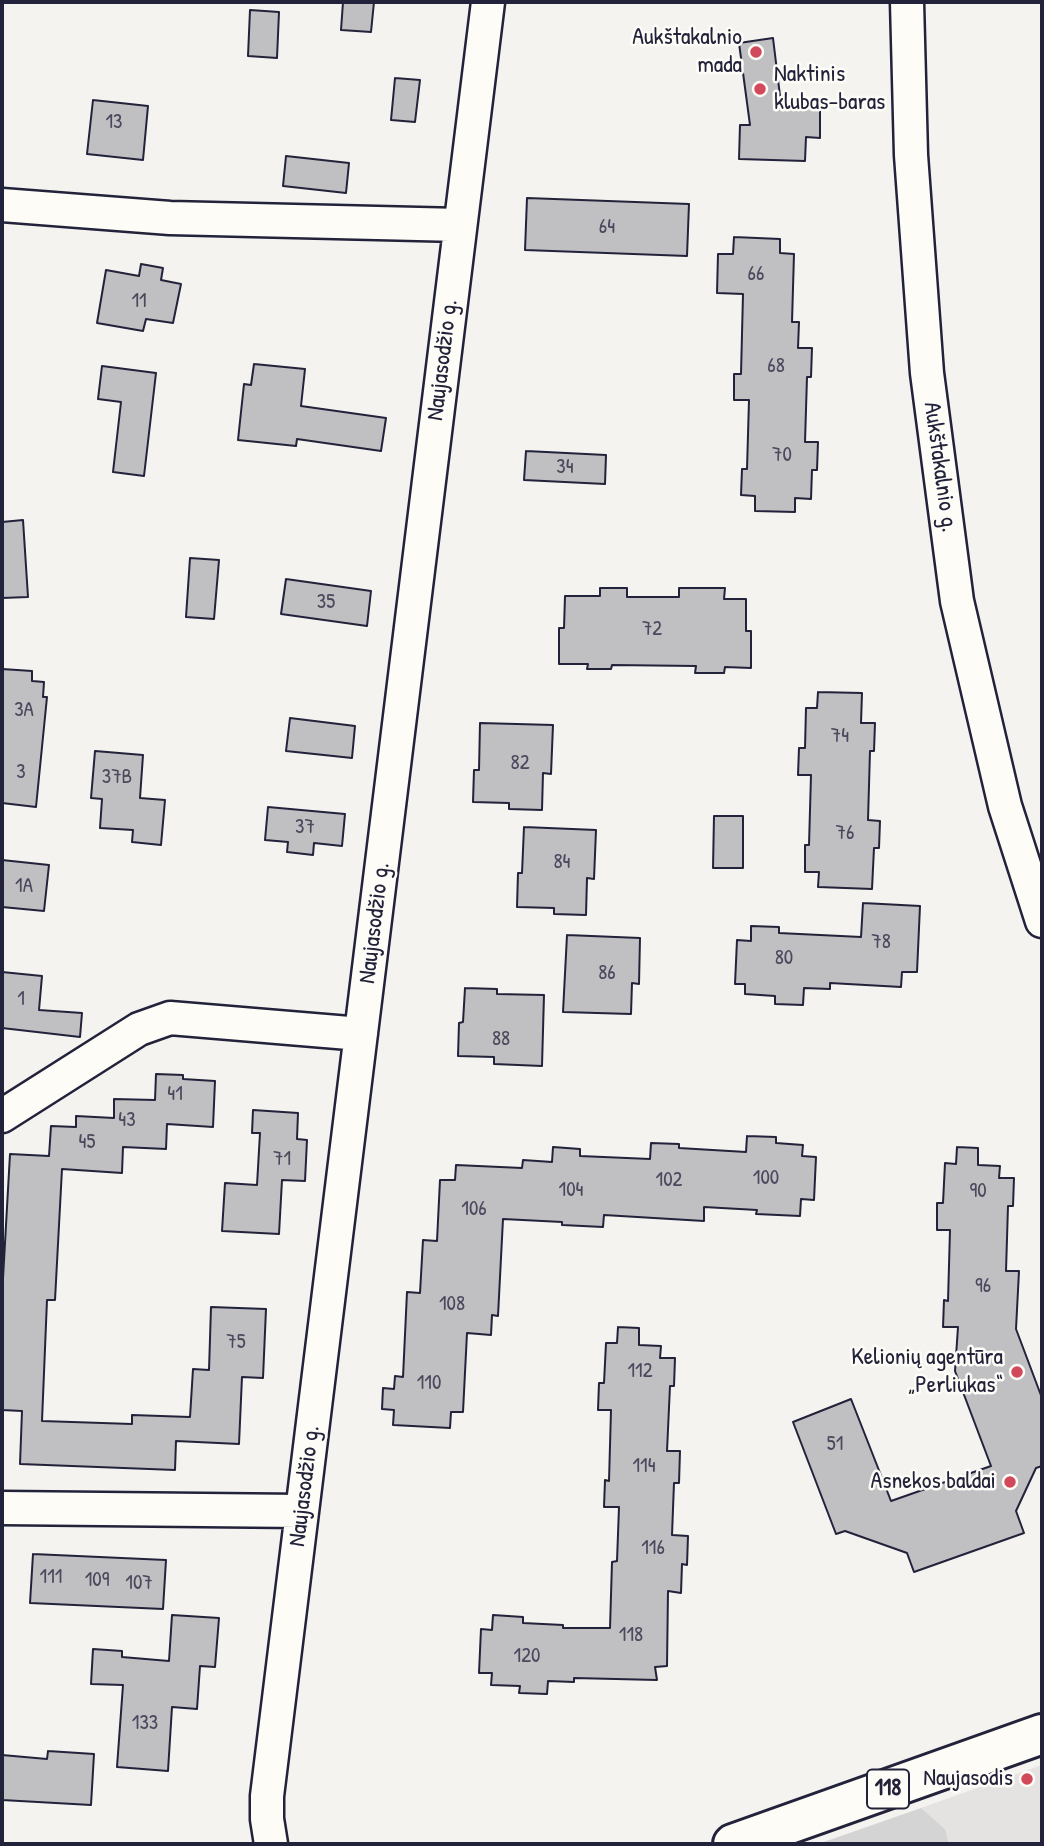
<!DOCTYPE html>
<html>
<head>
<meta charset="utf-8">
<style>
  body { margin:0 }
  #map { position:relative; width:1044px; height:1846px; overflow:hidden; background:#f4f3ef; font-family:"Patrick Hand",sans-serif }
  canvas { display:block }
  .frame { position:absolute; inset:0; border:4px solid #22223b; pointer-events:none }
</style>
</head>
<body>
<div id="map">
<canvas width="1044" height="1846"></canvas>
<div class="frame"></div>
</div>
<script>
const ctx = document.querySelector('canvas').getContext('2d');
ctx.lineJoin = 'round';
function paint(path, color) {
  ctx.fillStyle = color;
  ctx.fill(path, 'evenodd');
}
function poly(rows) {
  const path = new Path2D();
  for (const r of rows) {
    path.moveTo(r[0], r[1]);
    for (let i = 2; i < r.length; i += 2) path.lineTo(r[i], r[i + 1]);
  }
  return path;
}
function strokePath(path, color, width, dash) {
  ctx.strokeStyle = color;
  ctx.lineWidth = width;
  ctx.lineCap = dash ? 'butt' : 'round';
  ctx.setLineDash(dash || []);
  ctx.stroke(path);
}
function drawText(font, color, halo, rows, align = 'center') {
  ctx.font = font + ' "Patrick Hand",sans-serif';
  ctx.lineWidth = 5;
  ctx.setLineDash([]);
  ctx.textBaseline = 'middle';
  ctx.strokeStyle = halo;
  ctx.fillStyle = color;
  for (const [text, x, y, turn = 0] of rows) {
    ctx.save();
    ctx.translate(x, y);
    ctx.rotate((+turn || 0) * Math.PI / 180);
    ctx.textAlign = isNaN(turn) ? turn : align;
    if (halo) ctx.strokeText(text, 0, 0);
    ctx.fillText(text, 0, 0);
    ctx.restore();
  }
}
paint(poly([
  [1042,1765,1042,1844,949,1844,945,1829,921,1808]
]), '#e4e3e2');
paint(poly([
  [921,1808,945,1829,949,1844,818,1844]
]), '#d5d4d5');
const building = poly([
  [343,2,374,2,371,32,341,30,343,2],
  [250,10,279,12,277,58,248,56,250,10],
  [773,38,781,104,820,106,820,138,806,137,805,161,739,159,740,125,750,125,739,43,773,38],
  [395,78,420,80,415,122,391,120,395,78],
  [93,100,148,106,143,160,87,154,93,100],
  [286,156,349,163,346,193,283,186,286,156],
  [527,198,689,204,687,256,525,250,527,198],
  [734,237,780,239,780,253,794,254,792,322,799,322,798,348,812,348,811,377,807,377,805,442,818,442,817,470,812,470,811,499,795,498,795,512,755,511,755,496,741,495,742,469,747,469,749,400,734,400,734,374,741,374,743,294,717,293,718,254,733,254,734,237],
  [141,264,163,268,161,280,181,284,173,323,146,319,143,331,97,323,106,270,139,276,141,264],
  [254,364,305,369,301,406,386,418,381,451,297,439,296,446,238,440,244,384,251,385,254,364],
  [102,366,156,373,144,476,113,472,121,402,98,399,102,366],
  [526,451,606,455,605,484,524,480,526,451],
  [23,520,28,597,2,598,2,522,23,520],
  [190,558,219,560,214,619,186,617,190,558],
  [286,579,371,591,367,626,281,614,286,579],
  [600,588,627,588,627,597,679,597,679,588,725,588,724,599,746,599,746,631,751,631,751,668,725,667,724,673,695,673,696,666,612,665,611,669,587,669,588,664,559,664,559,628,564,628,565,596,600,596,600,588],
  [2,669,32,671,32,681,44,682,43,697,47,697,36,807,2,803,2,669],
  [818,692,862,693,861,723,875,723,874,751,870,751,868,820,880,821,879,848,874,848,872,889,818,887,819,872,805,872,805,845,809,845,811,775,798,775,799,748,805,748,806,708,817,708,818,692],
  [290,718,355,726,352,758,286,751,290,718],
  [480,723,553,725,551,774,543,773,542,810,509,809,509,803,473,802,474,770,479,770,480,723],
  [95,751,143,755,140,798,165,800,161,845,132,842,133,830,100,828,102,799,91,798,95,751],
  [268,807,345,814,342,846,314,843,313,855,287,852,288,842,265,840,268,807],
  [714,816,743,816,743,868,713,868,714,816],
  [524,827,596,830,594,879,587,878,586,915,554,914,554,908,517,907,518,873,522,873,524,827],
  [2,860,49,865,44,911,2,907,2,860],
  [863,903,920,906,917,972,902,972,901,987,830,983,830,989,804,988,803,1005,775,1004,775,996,745,994,745,984,735,984,737,940,751,941,751,926,779,927,779,933,861,937,863,903],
  [567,935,640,938,639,984,632,983,631,1014,563,1012,567,935],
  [2,972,42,976,39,1010,82,1013,80,1037,2,1028,2,972],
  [465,988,497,989,497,994,544,995,542,1066,494,1064,494,1057,458,1056,459,1023,463,1022,465,988],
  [156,1074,183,1075,183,1079,215,1081,213,1127,167,1124,166,1149,123,1147,122,1173,62,1169,55,1300,47,1300,42,1421,132,1424,132,1415,190,1417,193,1369,209,1370,211,1307,266,1309,263,1378,242,1377,239,1444,176,1441,175,1470,20,1464,22,1411,2,1410,2,1296,10,1154,49,1156,51,1126,76,1127,76,1116,114,1118,114,1099,155,1100,156,1074],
  [253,1110,298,1113,297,1139,307,1140,305,1181,282,1180,279,1234,222,1231,225,1183,257,1185,260,1133,252,1133,253,1110],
  [747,1136,776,1137,776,1143,803,1145,802,1156,816,1157,814,1200,801,1199,800,1216,756,1214,757,1210,704,1207,704,1221,604,1215,603,1227,562,1225,562,1222,503,1219,498,1316,492,1315,491,1335,467,1333,463,1412,451,1412,450,1428,393,1425,394,1410,382,1409,383,1388,394,1389,395,1376,403,1377,407,1292,420,1293,423,1240,437,1241,440,1180,455,1180,456,1165,522,1168,523,1160,552,1162,553,1147,580,1149,580,1156,650,1159,651,1143,679,1144,679,1148,746,1152,747,1136],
  [957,1147,978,1148,978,1165,1000,1166,999,1178,1014,1178,1013,1206,1008,1206,1006,1271,1019,1271,1016,1329,1042,1398,1042,1466,1036,1468,1016,1511,1024,1533,914,1572,907,1553,845,1531,836,1534,793,1422,851,1399,891,1501,991,1466,955,1371,958,1327,943,1327,944,1300,948,1301,950,1230,937,1230,937,1203,943,1203,945,1163,956,1164,957,1147],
  [618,1327,639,1328,639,1345,661,1346,660,1358,675,1358,674,1386,670,1386,667,1451,680,1451,679,1483,674,1483,672,1535,688,1536,687,1565,682,1564,681,1593,668,1591,667,1666,655,1667,657,1680,574,1678,574,1682,548,1681,547,1694,519,1693,520,1686,491,1685,492,1673,479,1673,481,1629,492,1630,493,1615,523,1617,523,1623,563,1625,563,1628,610,1628,612,1562,617,1561,619,1507,604,1507,605,1480,609,1481,611,1410,598,1410,599,1383,604,1383,606,1343,617,1343,618,1327],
  [33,1554,166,1560,163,1609,30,1603,33,1554],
  [172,1615,219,1618,215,1667,200,1666,197,1709,172,1707,168,1771,117,1767,123,1685,91,1684,93,1649,122,1651,122,1657,169,1661,172,1615],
  [48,1751,94,1754,91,1805,2,1800,2,1755,47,1759,48,1751]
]);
paint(building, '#c0bfc2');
strokePath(building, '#22223b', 2);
const minor = poly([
  [907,2,911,155,927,373,957,601,1005,806,1042,921],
  [2,205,170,218,460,225],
  [2,1116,139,1029,170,1018,361,1034],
  [2,1508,302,1511],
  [271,1844,267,1819,267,1796,488,2]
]);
const major = poly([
  [733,1844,1042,1734]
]);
strokePath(minor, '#22223b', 37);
strokePath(major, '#22223b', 44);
strokePath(minor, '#fdfcf7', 32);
strokePath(major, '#fdfcf7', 38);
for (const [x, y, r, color] of [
  [756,52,7,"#d1495b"],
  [760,89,7,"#d1495b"],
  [1017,1372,7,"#d1495b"],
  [1010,1482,7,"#d1495b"],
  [1027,1779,7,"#d1495b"]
]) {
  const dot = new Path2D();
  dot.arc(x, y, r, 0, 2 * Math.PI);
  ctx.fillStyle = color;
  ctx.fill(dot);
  strokePath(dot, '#fdfcf7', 2.5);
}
drawText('21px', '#4a495d', null, [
  ["13",114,122],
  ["64",607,227],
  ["66",756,274],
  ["11",139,301],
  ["68",776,366],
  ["70",782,455],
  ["34",565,467],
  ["35",326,602],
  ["72",652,629],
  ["3A",24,710],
  ["74",840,736],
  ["82",520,763],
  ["3",21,772],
  ["37B",117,777],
  ["37",305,827],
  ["76",845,833],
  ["84",562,862],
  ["1A",24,886],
  ["78",881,942],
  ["80",784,958],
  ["86",607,973],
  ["1",21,999],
  ["88",501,1039],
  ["41",175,1094],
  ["43",127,1120],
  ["45",87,1142],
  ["71",282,1159],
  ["100",766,1178],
  ["102",669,1180],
  ["104",571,1190],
  ["90",978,1191],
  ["106",474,1209],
  ["96",983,1286],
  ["108",452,1304],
  ["75",236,1342],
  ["112",640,1371],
  ["110",429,1383],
  ["51",835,1444],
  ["114",644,1466],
  ["116",653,1548],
  ["111",51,1577],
  ["109",97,1580],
  ["107",139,1583],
  ["118",631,1635],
  ["120",527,1656],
  ["133",145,1723]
]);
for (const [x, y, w] of [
  [888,1789,42]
]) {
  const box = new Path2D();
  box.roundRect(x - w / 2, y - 19.5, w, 39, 5);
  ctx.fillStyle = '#fdfcf7';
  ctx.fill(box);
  strokePath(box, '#22223b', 2);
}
drawText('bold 23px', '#22223b', null, [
  ["118",888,1789]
]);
drawText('24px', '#22223b', '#fdfcf7', [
  ["Aukštakalnio",742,38],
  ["mada",742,66],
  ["Naktinis",774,75,"left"],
  ["klubas-baras",774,103,"left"],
  ["Kelionių agentūra",1003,1358],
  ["„Perliukas“",1003,1386],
  ["Asnekos baldai",996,1482],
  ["Naujasodis",1013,1779]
], 'right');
drawText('24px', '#22223b', '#fdfcf7', [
  ["Naujasodžio g.",443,360,-83],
  ["Aukštakalnio g.",940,467,82],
  ["Naujasodžio g.",375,923,-83],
  ["Naujasodžio g.",305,1486,-83]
]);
</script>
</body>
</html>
